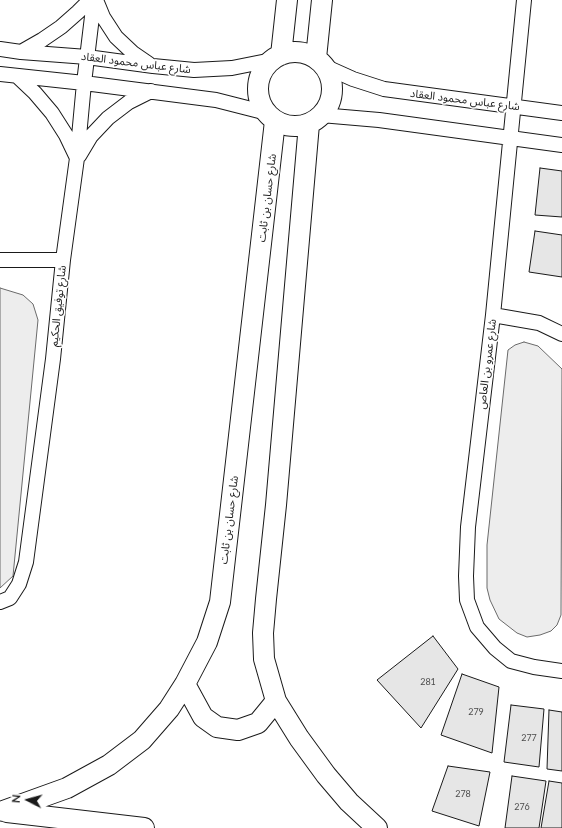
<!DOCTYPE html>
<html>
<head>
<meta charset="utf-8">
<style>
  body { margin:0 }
  #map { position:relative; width:562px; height:828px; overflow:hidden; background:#fff; font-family:Lato,sans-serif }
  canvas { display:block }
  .north { position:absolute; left:8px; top:780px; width:40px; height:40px; -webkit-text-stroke:3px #fff; paint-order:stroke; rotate:276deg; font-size:11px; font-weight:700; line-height:16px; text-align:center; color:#1a1a1a }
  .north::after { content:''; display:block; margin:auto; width:14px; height:18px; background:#1a1a1a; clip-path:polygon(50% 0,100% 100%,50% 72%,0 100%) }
</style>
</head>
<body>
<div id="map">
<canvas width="562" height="828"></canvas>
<div class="north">N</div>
</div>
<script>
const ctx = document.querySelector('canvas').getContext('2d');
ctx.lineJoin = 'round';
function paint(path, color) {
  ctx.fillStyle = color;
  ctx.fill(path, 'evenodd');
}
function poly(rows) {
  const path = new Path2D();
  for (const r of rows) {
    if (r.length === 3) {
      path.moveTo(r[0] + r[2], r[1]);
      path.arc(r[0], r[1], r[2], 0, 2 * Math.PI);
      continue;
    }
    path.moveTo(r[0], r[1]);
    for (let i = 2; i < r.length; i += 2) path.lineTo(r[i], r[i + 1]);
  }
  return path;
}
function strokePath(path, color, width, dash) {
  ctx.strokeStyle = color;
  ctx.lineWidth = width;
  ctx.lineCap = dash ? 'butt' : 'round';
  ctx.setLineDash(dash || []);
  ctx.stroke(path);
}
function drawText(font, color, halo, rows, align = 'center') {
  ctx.font = font + ' Lato,"Noto Sans Arabic",sans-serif';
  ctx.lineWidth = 3;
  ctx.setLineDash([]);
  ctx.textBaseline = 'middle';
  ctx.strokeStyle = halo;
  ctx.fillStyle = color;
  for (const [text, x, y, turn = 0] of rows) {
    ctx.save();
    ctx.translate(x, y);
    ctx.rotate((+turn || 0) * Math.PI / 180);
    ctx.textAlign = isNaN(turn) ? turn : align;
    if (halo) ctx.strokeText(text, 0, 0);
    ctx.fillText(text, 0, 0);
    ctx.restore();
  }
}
const built = poly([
  [0,288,23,295,33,304,38,320,13,576,0,588,0,288],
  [524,342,538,346,562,369,561,615,557,625,551,631,540,635,527,637,517,633,499,619,490,600,487,588,487,545,508,350,515,345,524,342]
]);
paint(built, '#ededed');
strokePath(built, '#6a6a6a', 1);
const building = poly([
  [540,168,562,171,562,217,535,215,540,168],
  [535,231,562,235,562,277,529,272,535,231],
  [433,636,458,669,421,728,377,680,433,636],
  [462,674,499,687,492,753,441,735,462,674],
  [511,705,544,709,539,767,504,762,511,705],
  [549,710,562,712,562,771,547,769,549,710],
  [448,766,490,772,479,826,432,811,448,766],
  [512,776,546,781,539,828,505,828,512,776],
  [549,781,562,783,562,828,541,828,549,781]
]);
paint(building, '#e6e6e6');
strokePath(building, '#1a1a1a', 1);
const street = poly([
  [96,0,103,17,116,37,133,53,149,64],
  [524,0,493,315,468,527,466,576,467,600,477,627,495,648,511,661,534,667,562,671],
  [0,49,21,52,87,57,153,66,194,70,232,68,272,60],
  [21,52,42,40,61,27,78,12,90,0],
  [324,66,353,79,384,89,562,113],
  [0,74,84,83,216,100,267,113],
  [17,76,35,93,52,113,66,135,77,158],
  [321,115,379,120,562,145],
  [79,156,91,136,108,118,129,102,151,91],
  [0,260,63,260],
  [493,315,539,323,562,334],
  [0,602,10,598,19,584,26,562,53,359,63,260,77,158,84,83,94,0]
]);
const secondary = poly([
  [295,89,37],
  [281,55,287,0],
  [316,58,322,0],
  [309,124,276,505,266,599,263,633,264,659,276,701,299,738,326,775,349,802,377,828],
  [185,684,203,717,217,727,238,730,258,723,276,701],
  [3,811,67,788,109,765,142,740,169,709,185,684,207,642,220,602,275,121],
  [7,812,144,828]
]);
strokePath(street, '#1a1a1a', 16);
strokePath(secondary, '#1a1a1a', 22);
strokePath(street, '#fff', 14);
strokePath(secondary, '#fff', 20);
drawText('9px', '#4d4d4d', null, [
  ["281",428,682],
  ["279",476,712],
  ["277",529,738],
  ["278",463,794],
  ["276",522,807]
]);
drawText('11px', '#1a1a1a', '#fff', [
  ["شارع عباس محمود العقاد",136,63,7],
  ["شارع عباس محمود العقاد",465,100,7],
  ["شارع حسان بن ثابت",267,198,-83],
  ["شارع توفيق الحكيم",58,306,-84],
  ["شارع عمرو بن العاص",487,364,-83],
  ["شارع حسان بن ثابت",229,520,-83]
]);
</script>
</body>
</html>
